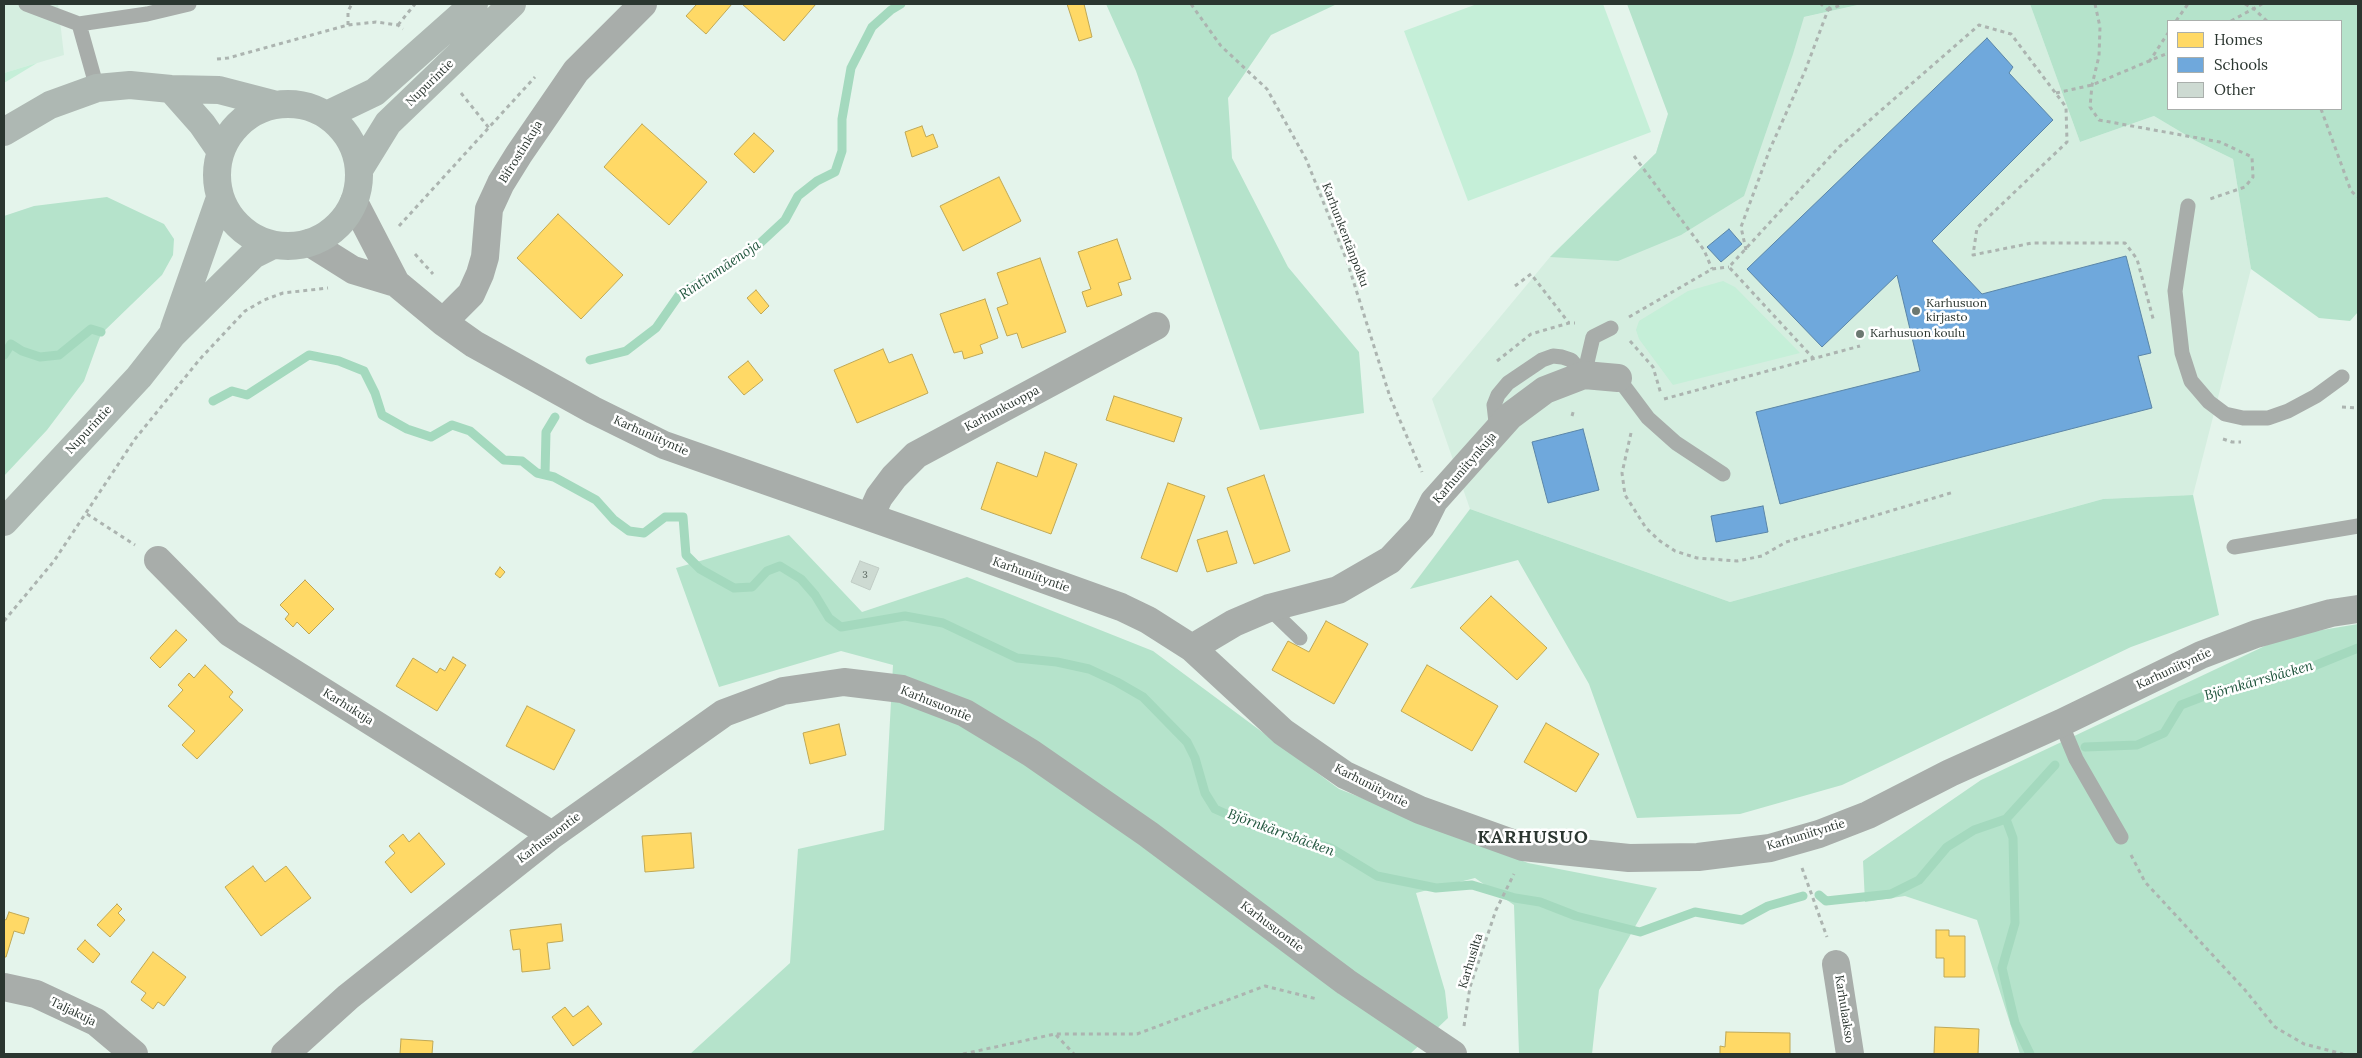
<!DOCTYPE html>
<html>
<head>
<meta charset="utf-8">
<style>
  body { margin:0 }
  #map { position:relative; width:2362px; height:1058px; overflow:hidden; background:#e4f4eb; font-family:Lora,serif }
  canvas { display:block }
  .frame { position:absolute; inset:0; border:5px solid #2b3630; pointer-events:none }
  .legend { position:absolute; left:2167px; top:20px; width:175px; height:90px; box-sizing:border-box; background:#fff; border:1px solid #aaafac; margin:0; padding:6px 9px; list-style:none; font-size:15px; color:#2b3630 }
  .legend li { display:flex; align-items:center; gap:10px; height:25px }
  .legend b { width:25px; border:1px solid #aaafac }
</style>
</head>
<body>
<div id="map">
<canvas width="2362" height="1058"></canvas>
<div class="frame"></div>
<ul class="legend">
<li><b style="height:14px;background:#ffd966"></b>Homes</li>
<li><b style="height:14px;background:#6fa8dc"></b>Schools</li>
<li><b style="height:14px;background:#cddad2"></b>Other</li>
</ul>
</div>
<script>
const ctx = document.querySelector('canvas').getContext('2d');
ctx.lineJoin = 'round';
function paint(path, color) {
  ctx.fillStyle = color;
  ctx.fill(path, 'evenodd');
}
function poly(rows) {
  const path = new Path2D();
  for (const r of rows) {
    if (r.length === 3) {
      path.moveTo(r[0] + r[2], r[1]);
      path.arc(r[0], r[1], r[2], 0, 2 * Math.PI);
      continue;
    }
    path.moveTo(r[0], r[1]);
    for (let i = 2; i < r.length; i += 2) path.lineTo(r[i], r[i + 1]);
  }
  return path;
}
function strokePath(path, color, width, dash) {
  ctx.strokeStyle = color;
  ctx.lineWidth = width;
  ctx.lineCap = dash ? 'butt' : 'round';
  ctx.setLineDash(dash || []);
  ctx.stroke(path);
}
function drawText(font, color, halo, rows, align = 'center') {
  ctx.font = font + ' Lora,serif';
  ctx.lineWidth = 5;
  ctx.setLineDash([]);
  ctx.textBaseline = 'middle';
  ctx.strokeStyle = halo;
  ctx.fillStyle = color;
  for (const [text, x, y, turn = 0] of rows) {
    ctx.save();
    ctx.translate(x, y);
    ctx.rotate((+turn || 0) * Math.PI / 180);
    ctx.textAlign = isNaN(turn) ? turn : align;
    if (halo) ctx.strokeText(text, 0, 0);
    ctx.fillText(text, 0, 0);
    ctx.restore();
  }
}
paint(poly([
  [4,4,58,4,64,55,4,73],
  [1862,4,2030,4,2080,142,2154,116,2196,141,2233,159,2251,269,2193,495,2103,499,1730,602,1470,509,1432,399,1550,257,1656,153,1668,114,1734,33]
]), '#d5eee0');
paint(poly([
  [1477,4,1603,4,1651,132,1468,201,1404,31],
  [37,63,4,83,4,73],
  [1723,281,1735,287,1800,353,1673,385,1639,339,1636,330,1639,321,1688,291]
]), '#c5efd8');
paint(poly([
  [1106,4,1337,4,1271,35,1228,98,1232,158,1288,267,1359,352,1364,413,1260,430,1136,71],
  [1627,4,1862,4,1804,17,1793,54,1744,196,1681,235,1618,261,1550,257,1656,153,1668,114],
  [2030,4,2358,4,2358,312,2350,321,2319,318,2251,269,2233,159,2196,141,2154,116,2080,142],
  [2341,21,2341,109,2168,109,2168,21],
  [107,197,164,224,174,239,173,255,162,275,101,334,84,381,47,430,4,476,4,216,34,206],
  [2193,495,2219,615,2131,647,1842,785,1740,814,1637,818,1589,684,1518,560,1410,589,1470,509,1730,602,2103,499],
  [789,535,862,612,967,577,1153,651,1339,789,1528,863,1657,888,1599,990,1592,1054,1519,1054,1514,905,1475,878,1416,893,1445,991,1448,1018,1410,1054,690,1054,790,963,798,849,884,830,893,665,841,651,719,687,676,568],
  [2358,624,2358,1054,2020,1054,1977,920,1905,896,1865,902,1863,861,1981,780,2286,636]
]), '#b5e3cb');
const homes = poly([
  [697,4,732,4,706,34,686,16,697,4],
  [742,4,816,4,784,41,742,4],
  [1067,4,1084,4,1092,37,1079,41,1067,4],
  [642,124,707,182,669,225,604,167,642,124],
  [922,126,926,137,933,134,938,147,912,157,905,132,922,126],
  [754,133,774,151,754,173,734,154,754,133],
  [999,177,1021,221,963,251,940,206,999,177],
  [558,214,623,275,581,319,517,258,558,214],
  [1117,239,1131,279,1118,283,1122,295,1087,307,1082,292,1091,289,1078,252,1117,239],
  [1040,258,1066,332,1022,348,1017,333,1007,336,997,308,1008,304,997,273,1040,258],
  [756,290,769,306,761,314,747,298,756,290],
  [985,299,998,338,980,345,983,353,964,359,962,351,954,353,940,314,985,299],
  [883,349,889,363,912,354,928,393,857,423,834,370,883,349],
  [748,361,763,380,744,395,728,377,748,361],
  [1114,396,1182,418,1174,442,1106,420,1114,396],
  [1045,452,1077,464,1051,534,981,509,997,462,1037,477,1045,452],
  [1264,475,1290,551,1254,564,1227,488,1264,475],
  [1168,483,1205,496,1177,572,1141,558,1168,483],
  [1227,531,1237,563,1207,572,1197,540,1227,531],
  [500,567,505,572,500,578,495,574,500,567],
  [305,580,334,609,309,634,297,622,293,627,285,619,289,614,280,605,305,580],
  [1491,596,1547,648,1517,680,1460,628,1491,596],
  [1326,621,1368,644,1334,704,1272,670,1288,641,1309,652,1326,621],
  [176,630,187,640,160,668,150,658,176,630],
  [453,657,466,665,437,711,396,686,413,658,437,673,440,668,445,671,453,657],
  [205,665,233,692,229,697,243,710,197,759,182,745,195,731,168,706,183,690,178,685,189,673,194,678,205,665],
  [1427,665,1498,706,1472,751,1401,711,1427,665],
  [527,706,575,730,554,770,506,746,527,706],
  [1546,723,1599,754,1576,792,1524,762,1546,723],
  [839,724,846,755,810,764,803,733,839,724],
  [419,833,445,864,411,893,385,862,395,853,389,846,403,834,409,842,419,833],
  [691,833,694,868,645,872,642,836,691,833],
  [253,866,265,882,286,866,311,898,261,936,225,887,253,866],
  [117,904,122,909,118,913,125,920,110,937,97,925,117,904],
  [9,912,29,918,24,934,14,931,6,957,4,957,4,919,6,920,9,912],
  [561,924,563,941,547,943,550,969,522,972,520,949,513,950,510,930,561,924],
  [1936,930,1949,930,1949,936,1965,936,1965,977,1944,977,1944,958,1936,958,1936,930],
  [85,940,100,954,93,963,77,949,85,940],
  [153,952,186,977,164,1006,158,1002,153,1009,141,1000,146,993,131,982,153,952],
  [588,1006,602,1024,573,1046,552,1017,565,1007,573,1017,588,1006],
  [1935,1027,1979,1029,1978,1054,1934,1054,1935,1027],
  [1726,1032,1790,1033,1790,1054,1720,1054,1720,1046,1725,1047,1726,1032],
  [401,1039,433,1041,432,1054,400,1054,401,1039]
]);
paint(homes, '#ffd966');
strokePath(homes, '#bfa856', 1);
const schools = poly([
  [1987,38,2013,67,2009,73,2053,120,1932,241,1982,294,2126,256,2151,353,2138,356,2152,408,1780,504,1756,412,1920,371,1897,275,1822,347,1747,269,1987,38],
  [1729,229,1742,244,1721,262,1707,247,1729,229],
  [1583,429,1599,490,1548,503,1532,442,1583,429],
  [1763,506,1768,532,1716,542,1711,516,1763,506]
]);
paint(schools, '#6fa8dc');
strokePath(schools, '#5b86a8', 1);
strokePath(poly([
  [4,355,11,344,22,351,40,357,59,355,91,329,101,332],
  [590,360,626,351,656,328,679,295,757,246,785,220,798,196,817,181,835,172,842,151,842,119,851,68,872,27,891,10,901,4],
  [213,401,232,391,247,395,309,355,339,361,364,371,375,393,382,415,407,429,431,437,452,425,470,431,504,460,522,461,537,473,554,477,596,500,614,520,629,531,644,533,665,517,683,517,686,555,700,569,734,588,752,587,767,571,780,566,801,579,815,595,829,618,841,627,905,616,943,623,1017,658,1057,662,1089,669,1117,682,1143,697,1187,742,1195,758,1205,793,1215,809,1249,824,1331,848,1377,876,1436,888,1472,885,1515,898,1540,902,1576,916,1640,932,1695,912,1742,920,1768,906,1803,896],
  [545,475,546,432,555,417],
  [2085,747,2137,745,2164,733,2181,705,2220,690,2299,672,2358,648],
  [2006,819,2013,838,2015,923,2002,968,2015,1023,2030,1054],
  [1819,895,1826,901,1891,894,1919,880,1947,847,1974,830,2006,819,2055,765]
]), '#a4d9be', 9);
const building = poly([
  [860,561,879,568,870,590,851,582,860,561]
]);
paint(building, '#cddad2');
strokePath(building, '#c0ccc5', 1);
strokePath(poly([
  [1191,4,1221,46,1267,89,1306,159,1347,261,1390,397,1422,472],
  [2095,4,2100,27,2099,56,2092,85,2090,107,2099,120,2220,142,2252,157,2253,177,2245,187,2207,200],
  [2245,4,2254,9,2267,21],
  [1828,10,1843,4],
  [1828,10,1832,4],
  [2176,21,2188,4],
  [2231,21,2262,4],
  [348,25,348,11,352,4],
  [398,25,415,4],
  [217,59,228,58,348,25,376,22,398,25,403,29],
  [2149,62,2168,33],
  [461,93,489,128],
  [2056,93,2092,85,2168,53],
  [2321,109,2351,191,2358,197],
  [1634,156,1704,250,1712,269],
  [399,226,535,77],
  [1746,250,1741,227,1770,149,1805,71,1828,10,1821,4],
  [415,254,433,274],
  [1515,286,1531,274,1569,323],
  [1629,317,1712,269,1729,267],
  [1630,341,1653,367,1661,394],
  [1814,359,1729,267,1839,147,1979,25,2011,34,2066,107,2067,142,1977,228,1973,255,2032,243,2125,243,2137,259,2154,322],
  [1497,361,1531,334,1569,323,1575,323],
  [1664,399,1860,346],
  [2342,407,2358,408],
  [1572,416,1574,409],
  [1631,433,1622,473,1625,495,1646,528,1660,541,1675,551,1697,558,1737,561,1762,556,1786,542,1954,492],
  [2223,439,2232,442,2241,442],
  [87,514,135,545],
  [4,621,54,561,135,439,200,359,245,311,264,300,283,293,328,288],
  [2131,855,2145,882,2245,990,2275,1027,2304,1044,2343,1054],
  [1802,868,1827,937],
  [1464,1026,1470,987,1496,910,1514,874],
  [1056,1035,1074,1054],
  [963,1054,1055,1034,1137,1034,1265,986,1317,999]
]), '#acb4b0', 3, [4, 4]);
strokePath(poly([
  [26,4,79,24,97,88],
  [79,24,147,14,189,4],
  [2188,206,2175,291,2182,353,2191,381,2209,402,2225,414,2243,418,2268,418,2288,411,2316,396,2342,377],
  [1584,375,1593,337,1611,328],
  [1618,378,1648,418,1676,443,1723,474],
  [1497,431,1494,405,1498,395,1508,383,1542,360,1553,356,1562,357,1571,360,1584,375],
  [2234,547,2358,526],
  [1269,608,1300,638],
  [2061,723,2076,759,2121,837]
]), '#a8adaa', 15);
strokePath(poly([
  [354,202,396,283],
  [310,243,353,270,396,283,443,322,474,344,593,410,664,445,918,534,1121,607,1148,620,1192,648,1283,732,1345,775,1420,810,1523,847,1629,858,1698,857,1770,848,1819,834,1868,815,1950,773,2061,723,2201,655,2256,634,2331,613,2358,609],
  [443,322,471,294,480,274,485,257,489,209,501,183,519,154,576,71,643,4],
  [870,517,879,497,894,477,916,455,1156,326],
  [158,560,230,633,552,835],
  [1192,648,1234,623,1269,608,1338,590,1390,560,1421,527,1434,501,1510,416,1545,390,1584,375,1618,378],
  [1836,964,1850,1054],
  [4,987,36,994,96,1022,134,1054],
  [285,1054,348,997,552,835,724,713,783,691,844,682,902,689,965,713,1031,753,1148,834,1346,982,1453,1054]
]), '#a8adaa', 28);
strokePath(poly([
  [171,89,202,124,220,150],
  [288,175,71],
  [327,115,375,92,474,4],
  [4,132,50,105,97,88,130,85,171,89,219,90,273,104],
  [359,170,388,123,512,4],
  [174,329,220,198],
  [4,522,139,377,172,335,253,255,273,245]
]), '#aeb8b3', 28);
for (const [x, y, r, color] of [
  [1916,311,5,"#6c7871"],
  [1860,334,5,"#6c7871"]
]) {
  const dot = new Path2D();
  dot.arc(x, y, r, 0, 2 * Math.PI);
  ctx.fillStyle = color;
  ctx.fill(dot);
  strokePath(dot, '#fff', 2);
}
drawText('10px', '#56625b', null, [
  ["3",865,575]
]);
drawText('12px', '#2b3630', '#fff', [
  ["Nupurintie",430,83,-44],
  ["Bifrostinkuja",521,152,-58],
  ["Karhunkentänpolku",1345,235,69],
  ["Karhunkuoppa",1002,409,-28],
  ["Nupurintie",89,430,-47],
  ["Karhuniityntie",651,436,24],
  ["Karhuniitynkuja",1465,468,-49],
  ["Karhuniityntie",1031,575,20],
  ["Karhuniityntie",2174,669,-25],
  ["Karhusuontie",936,704,22],
  ["Karhukuja",348,707,32],
  ["Karhuniityntie",1371,786,27],
  ["Karhuniityntie",1806,835,-17],
  ["Karhusuontie",549,838,-37],
  ["Karhusuontie",1272,927,37],
  ["Karhusilta",1471,961,-73],
  ["Karhulaakso",1844,1009,81],
  ["Taljakuja",73,1012,26]
]);
drawText('12px', '#2b3630', '#fff', [
  ["Karhusuon",1926,304],
  ["kirjasto",1926,318],
  ["Karhusuon koulu",1870,334]
], 'left');
drawText('italic 14px', '#20553d', '#fff', [
  ["Rintinmäenoja",720,270,-34],
  ["Björnkärrsbäcken",2259,681,-16],
  ["Björnkärrsbäcken",1281,833,20]
]);
ctx.letterSpacing = '1px';
drawText('bold 18px', '#2b3630', '#fff', [
  ["KARHUSUO",1533,838]
]);
ctx.letterSpacing = '0px';
</script>
</body>
</html>
